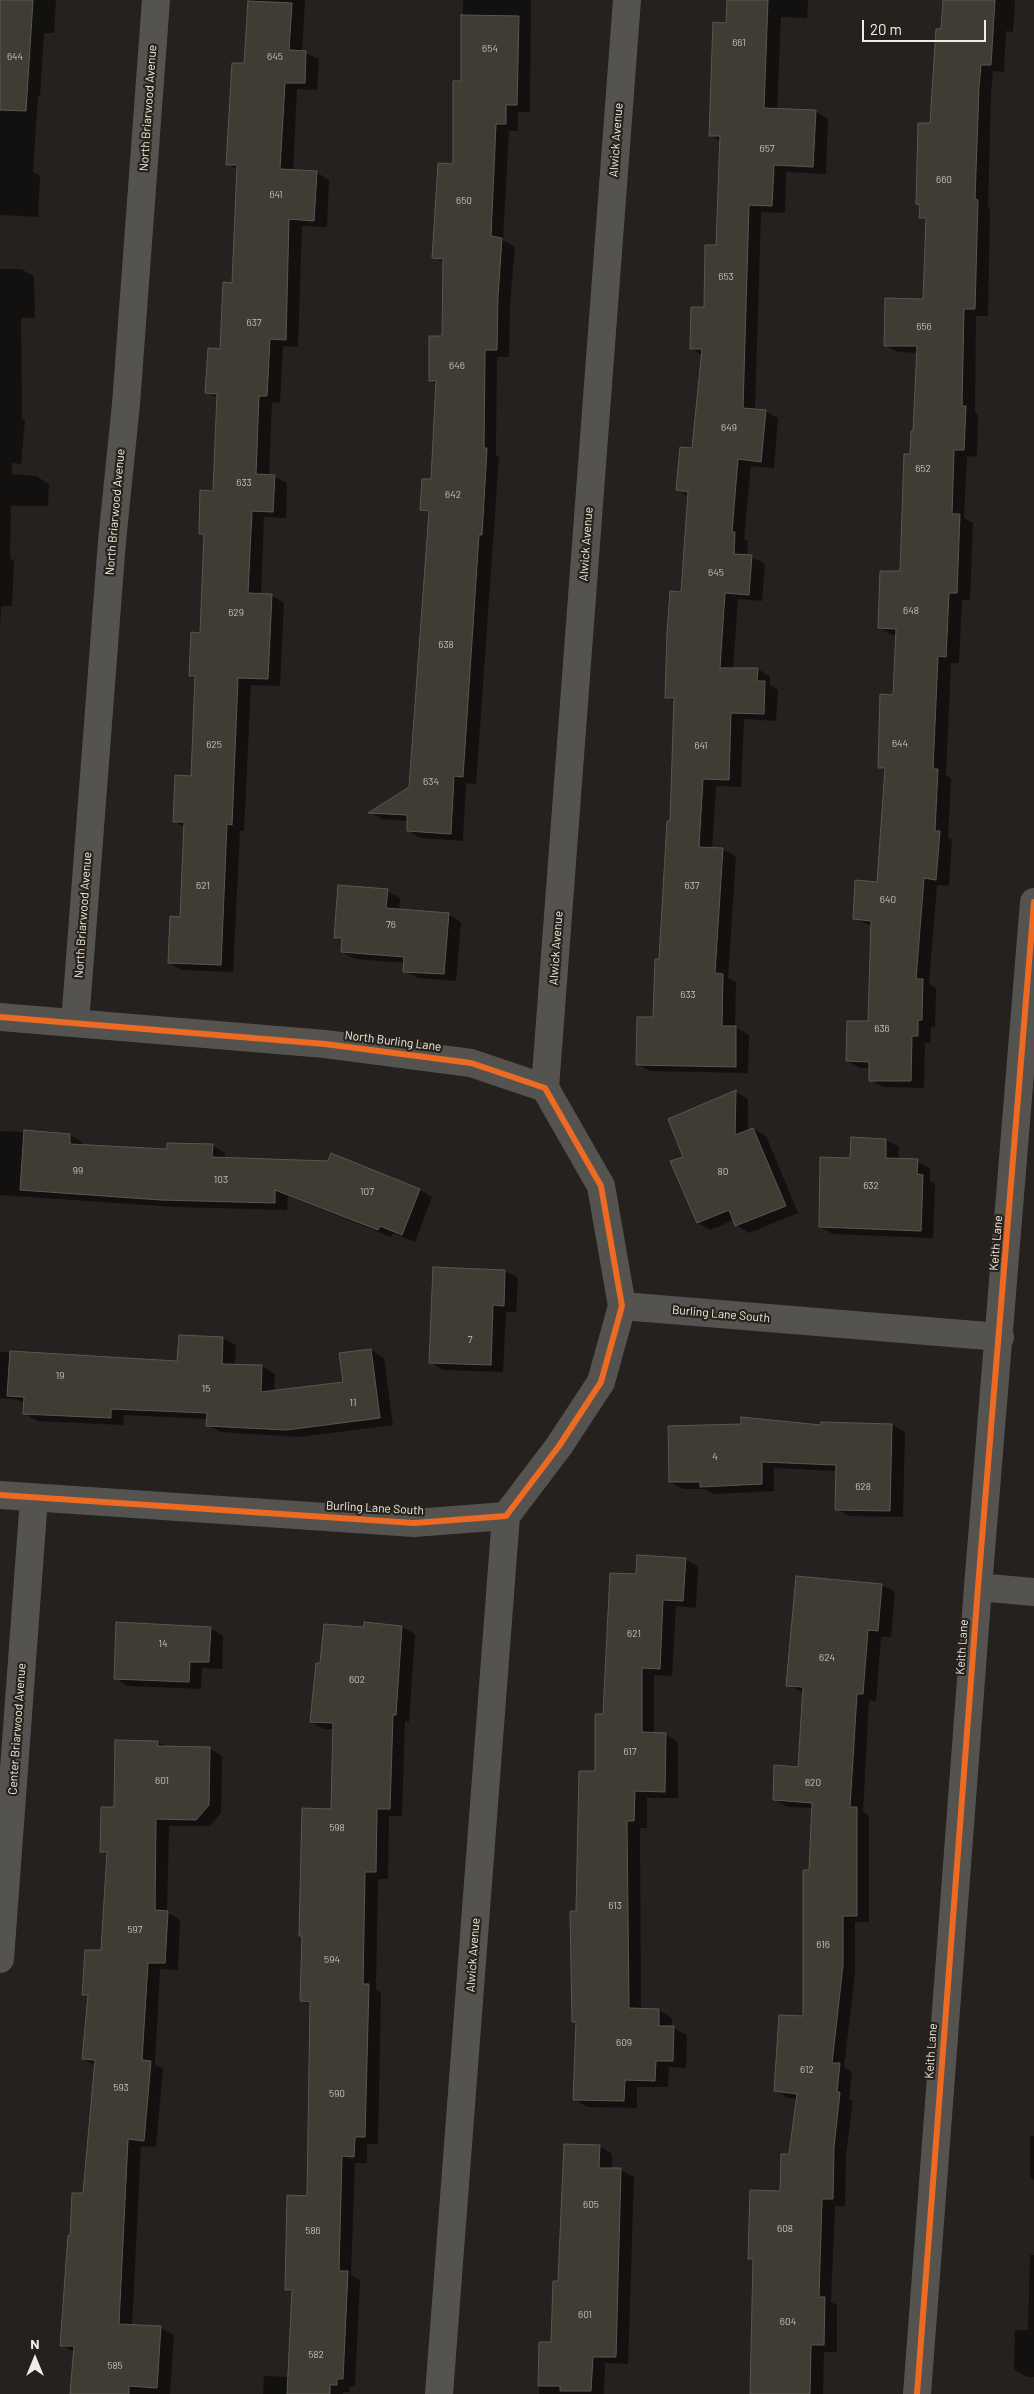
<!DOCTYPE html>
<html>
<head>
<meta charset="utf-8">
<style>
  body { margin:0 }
  #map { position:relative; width:1034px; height:2394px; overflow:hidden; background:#24211e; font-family:Barlow,sans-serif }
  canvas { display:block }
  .north { position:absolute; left:10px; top:2334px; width:50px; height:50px; -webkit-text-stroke:4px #28221a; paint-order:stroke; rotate:0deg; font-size:14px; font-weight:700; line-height:20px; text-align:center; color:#f0ede7 }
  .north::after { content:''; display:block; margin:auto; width:18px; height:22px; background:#f0ede7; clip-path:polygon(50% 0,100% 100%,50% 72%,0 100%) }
  .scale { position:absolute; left:862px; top:20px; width:124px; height:22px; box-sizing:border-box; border:2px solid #f0ede7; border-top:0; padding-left:6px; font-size:15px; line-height:18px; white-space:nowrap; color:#f0ede7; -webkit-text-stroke:4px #28221a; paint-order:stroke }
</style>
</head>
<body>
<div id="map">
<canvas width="1034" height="2394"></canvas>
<div class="north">N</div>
<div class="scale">20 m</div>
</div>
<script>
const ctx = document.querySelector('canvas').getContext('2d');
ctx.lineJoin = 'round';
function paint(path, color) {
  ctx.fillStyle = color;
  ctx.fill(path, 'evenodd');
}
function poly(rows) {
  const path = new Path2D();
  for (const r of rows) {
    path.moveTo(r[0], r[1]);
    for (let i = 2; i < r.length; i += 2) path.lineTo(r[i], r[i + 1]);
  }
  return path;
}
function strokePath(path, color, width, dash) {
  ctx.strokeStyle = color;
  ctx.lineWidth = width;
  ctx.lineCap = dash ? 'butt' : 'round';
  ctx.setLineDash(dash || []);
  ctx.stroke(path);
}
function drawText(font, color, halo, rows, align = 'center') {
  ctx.font = font + ' Barlow,sans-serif';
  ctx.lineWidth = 4.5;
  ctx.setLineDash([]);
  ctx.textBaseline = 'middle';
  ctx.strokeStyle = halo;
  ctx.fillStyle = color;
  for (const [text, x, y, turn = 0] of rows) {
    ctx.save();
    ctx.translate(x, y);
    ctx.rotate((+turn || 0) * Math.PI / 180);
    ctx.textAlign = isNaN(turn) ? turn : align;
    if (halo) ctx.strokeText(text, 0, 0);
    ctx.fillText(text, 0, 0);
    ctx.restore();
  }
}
paint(poly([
  [0,0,56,0,54,33,44,33,40,96,38,96,33,172,40,176,38,217,0,215],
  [249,0,305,0,302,52,319,59,317,90,297,89,293,171,316,172,329,180,327,227,302,226,298,347,283,346,280,403,272,402,269,476,274,476,287,483,286,518,264,517,261,595,271,595,284,603,280,686,251,685,244,831,240,831,233,972,182,970,169,963,181,918,185,828,174,821,192,777,196,679,190,675,201,634,205,536,200,533,214,492,218,399,207,392,221,350,233,284,238,170,227,164,245,65],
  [463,0,531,0,530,112,518,112,518,131,509,131,503,240,515,247,510,304,509,357,497,357,496,455,499,457,476,784,466,783,463,841,421,838,408,831,408,821,382,819,371,813,410,788,430,514,422,509,432,481,437,385,430,381,443,337,444,263,434,257,455,165,462,82],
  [729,0,808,0,807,18,781,17,777,110,815,111,828,119,826,174,786,172,785,213,761,212,755,410,765,411,778,418,774,468,751,466,744,539,748,541,747,556,752,557,765,564,762,601,738,599,733,669,758,669,770,677,770,685,778,690,776,721,744,719,741,787,716,786,712,849,723,849,736,857,728,978,736,982,735,1027,749,1035,748,1073,650,1071,637,1064,655,1018,671,823,676,702,666,697,682,593,689,497,677,490,693,450,702,355,691,348,705,308,717,246,721,142,710,135,728,24],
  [944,0,1015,0,1013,32,1006,31,1004,72,993,71,991,95,988,207,990,208,988,316,976,316,975,413,978,415,977,457,967,456,964,518,973,523,970,600,962,600,959,663,951,663,946,775,951,778,948,838,952,840,949,886,937,885,929,984,936,988,935,1027,931,1027,930,1043,925,1043,924,1088,883,1087,870,1080,870,1068,860,1068,847,1061,870,1023,872,926,854,918,878,883,886,771,879,767,894,696,897,635,892,635,879,627,901,573,915,432,918,353,898,352,885,345,925,300,927,221,921,217,921,206,917,203,931,124],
  [0,269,21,269,34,276,35,318,21,318,22,419,25,420,21,464,12,463,12,474,36,476,49,484,48,506,11,506,10,558,14,561,12,606,1,606,0,631],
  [387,891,400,898,399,910,448,914,461,922,456,981,418,978,405,971,405,963,355,959,342,952,343,941,335,937],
  [736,1092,748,1099,748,1131,753,1129,766,1136,798,1213,749,1233,736,1225,734,1220,710,1230,698,1223,685,1157],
  [0,1131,70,1135,82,1142,82,1146,168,1151,212,1145,225,1153,225,1159,329,1162,332,1155,420,1190,432,1197,415,1242,393,1233,391,1237,288,1196,287,1210,175,1207,0,1195],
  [886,1140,899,1147,898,1160,917,1161,930,1168,930,1181,935,1184,933,1238,833,1234,820,1227,851,1159],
  [434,1268,505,1271,518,1278,516,1312,506,1312,503,1372,443,1370,430,1362],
  [223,1338,236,1345,235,1365,262,1366,275,1374,274,1391,344,1383,371,1350,384,1358,393,1425,300,1437,221,1432,208,1425,208,1419,124,1415,123,1425,37,1421,24,1413,25,1403,15,1399,0,1398,0,1352,178,1362],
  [822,1424,892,1425,905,1432,903,1517,849,1516,836,1509,837,1471,774,1468,774,1491,714,1494,705,1489,683,1489,670,1482,742,1426,822,1427],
  [685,1559,698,1567,696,1608,676,1606,672,1676,654,1675,654,1734,665,1734,678,1742,678,1798,647,1798,647,1828,640,1828,641,2010,659,2010,672,2018,672,2027,687,2035,686,2068,669,2067,668,2087,637,2087,637,2108,587,2107,574,2099,577,2023,573,2021,577,1912,604,1715,637,1575],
  [797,1578,882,1585,895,1592,891,1637,881,1637,876,1701,869,1700,863,1812,869,1816,869,1922,855,1922,855,1973,844,2067,852,2072,849,2099,853,2101,846,2154,845,2206,835,2206,831,2302,837,2305,837,2352,824,2352,823,2394,751,2394,754,2261,749,2258,781,2192,790,2155,797,2099,788,2098,776,2090,805,2018,813,1808,787,1807,774,1799,800,1768,804,1693,788,1685],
  [365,1624,402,1627,415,1634,409,1722,405,1721,402,1816,389,1816,388,1879,378,1879,376,1990,381,1993,378,2144,367,2144,367,2163,355,2163,351,2275,360,2280,355,2386,350,2386,349,2392,343,2392,343,2394,263,2394,264,2376,289,2377,293,2293,287,2289,308,2197,312,2006,302,2001,303,1937,300,1935,333,1810,334,1729,324,1729,312,1722,321,1664,365,1629],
  [210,1628,223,1636,222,1669,202,1668,201,1689,128,1686,115,1678],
  [158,1742,166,1747,209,1748,222,1756,221,1813,210,1826,169,1826,167,1912,180,1920,178,1970,160,1969,155,2064,163,2069,156,2147,141,2146,132,2326,161,2328,174,2335,170,2394,72,2394,74,2352,62,2345,72,2237,84,2194,96,2066,83,2059,89,1998,83,1994,103,1952,108,1855,102,1851,115,1808],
  [1030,2136,1034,2136,1034,2180,1030,2177],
  [600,2146,612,2154,612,2169,621,2170,634,2177,628,2364,605,2363,604,2394,539,2394,541,2344,552,2344,560,2282],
  [1030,2255,1034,2255,1034,2377,1027,2377,1014,2369,1015,2330,1028,2330]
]), '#0007');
const building = poly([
  [0,0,33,0,26,111,0,110,0,0],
  [727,0,768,0,764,108,816,110,813,167,774,165,772,206,749,205,743,408,766,410,761,462,738,459,732,532,735,532,734,554,752,555,749,595,725,593,720,668,758,668,757,681,765,681,764,714,731,713,729,780,703,779,699,847,723,848,715,973,723,974,722,1026,736,1026,736,1067,636,1065,637,1017,653,1017,655,959,659,959,667,821,670,821,674,698,665,698,667,632,670,591,681,592,688,492,676,490,680,447,692,448,702,349,690,349,691,307,704,307,705,245,716,245,720,136,709,136,713,22,726,23,727,0],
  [943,0,995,0,991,65,981,65,979,87,975,199,978,200,975,309,964,309,962,406,966,406,964,450,954,450,952,514,960,514,957,593,949,593,946,657,938,656,933,769,938,769,935,831,940,831,936,880,924,878,916,979,923,979,922,1020,918,1020,918,1036,912,1036,911,1081,869,1081,869,1062,846,1061,847,1021,868,1021,871,921,853,919,855,880,877,882,885,768,878,768,880,694,893,695,896,629,878,628,880,571,900,571,904,454,910,454,911,431,913,431,917,346,884,346,885,298,923,299,926,218,919,218,920,205,916,204,918,123,930,123,936,29,941,29,943,0],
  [248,1,292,3,289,50,306,51,305,83,285,83,280,169,317,171,314,221,289,219,286,340,270,339,267,396,259,396,256,474,275,475,273,512,252,511,248,593,272,594,268,679,238,678,232,825,227,824,221,965,168,963,170,916,180,917,184,822,173,822,175,775,191,776,195,676,189,676,191,632,200,633,204,534,199,534,200,490,213,491,217,394,205,393,208,348,220,349,223,282,232,283,237,165,226,165,232,63,244,63,248,1],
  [461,15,519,16,517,105,506,105,506,124,496,124,491,236,502,238,498,296,497,350,485,350,484,448,487,448,482,535,479,535,463,777,454,776,451,834,407,831,407,815,368,813,409,787,429,511,420,510,422,479,431,479,436,381,429,381,429,336,442,336,443,259,432,258,438,163,453,164,453,81,461,81,461,15],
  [338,885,388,889,386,908,449,913,444,974,403,972,404,957,341,952,342,938,334,938,338,885],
  [736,1090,735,1135,753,1128,786,1206,735,1226,729,1210,697,1223,670,1161,683,1157,668,1119,736,1090],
  [24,1130,70,1134,70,1144,167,1149,167,1143,213,1144,212,1157,328,1161,331,1153,420,1189,402,1235,380,1226,378,1230,275,1190,275,1203,161,1200,20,1190,24,1130],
  [851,1137,886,1139,886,1158,918,1159,917,1174,923,1175,921,1231,819,1227,820,1157,850,1158,851,1137],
  [433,1267,505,1270,504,1306,493,1305,491,1365,429,1363,433,1267],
  [179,1335,223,1337,222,1364,262,1365,261,1392,343,1382,339,1353,371,1349,380,1418,286,1430,206,1426,207,1413,111,1409,111,1418,23,1414,24,1397,7,1396,10,1351,177,1361,179,1335],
  [741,1417,821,1425,821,1422,892,1424,890,1511,835,1510,836,1465,762,1462,762,1484,700,1487,700,1482,669,1482,668,1426,741,1424,741,1417],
  [637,1555,686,1558,683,1601,663,1600,660,1669,642,1668,642,1732,666,1733,665,1792,635,1791,634,1821,627,1821,629,2008,659,2009,659,2026,674,2026,673,2061,656,2061,655,2081,625,2080,624,2101,573,2100,576,2022,572,2022,570,1911,576,1911,579,1771,595,1771,595,1714,603,1714,610,1573,636,1574,637,1555],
  [796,1576,882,1584,878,1631,868,1630,863,1694,857,1694,850,1807,857,1807,857,1916,843,1916,843,1965,832,2063,840,2063,837,2092,840,2092,834,2147,833,2199,822,2199,819,2297,825,2297,824,2345,811,2345,810,2394,750,2394,753,2259,748,2259,750,2190,780,2191,781,2154,789,2154,797,2094,774,2091,779,2015,803,2016,803,1870,809,1870,812,1803,773,1800,774,1765,798,1767,803,1687,786,1686,796,1576],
  [116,1622,211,1627,209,1662,190,1662,189,1682,114,1679,116,1622],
  [364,1622,402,1626,396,1715,393,1715,390,1809,377,1809,376,1872,365,1872,363,1984,369,1984,365,2137,355,2137,354,2157,342,2156,339,2271,348,2271,343,2379,337,2379,337,2385,330,2385,330,2394,287,2394,292,2290,285,2290,287,2195,307,2196,310,2002,300,2001,302,1936,299,1936,302,1808,331,1809,333,1723,310,1722,316,1663,320,1663,324,1624,364,1627,364,1622],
  [115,1740,158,1741,158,1746,210,1747,209,1805,196,1820,156,1819,155,1910,168,1911,165,1963,148,1963,142,2060,151,2061,144,2141,128,2139,119,2324,161,2326,157,2388,129,2386,129,2394,70,2394,74,2346,60,2346,68,2235,70,2236,72,2193,83,2193,95,2060,82,2059,88,1995,82,1995,85,1950,101,1950,107,1852,100,1852,101,1807,114,1807,115,1740],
  [564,2144,600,2145,599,2168,621,2168,616,2357,593,2357,591,2391,560,2391,560,2386,538,2386,539,2342,551,2342,553,2281,558,2281,564,2144]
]);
paint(building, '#403b33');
strokePath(building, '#595753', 1);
strokePath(poly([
  [0,1017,325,1044,471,1063,545,1088,601,1186,622,1306,601,1382,559,1446,506,1516,414,1523,0,1495],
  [75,1023,112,541,126,404,156,0],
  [545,1088,627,0],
  [622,1306,1000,1337],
  [978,1587,1034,1592],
  [0,1959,34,1498],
  [439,2394,506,1516],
  [917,2394,978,1587,1034,902]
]), '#545350', 28);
strokePath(poly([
  [0,1017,325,1044,471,1063,545,1088,601,1186,622,1306,601,1382,559,1446,506,1516,414,1523,0,1495],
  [917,2394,978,1587,1034,902]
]), '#ed6a23', 6);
drawText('10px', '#c4c0ba', null, [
  ["661",739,43],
  ["654",490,49],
  ["644",15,57],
  ["645",275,57],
  ["657",767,149],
  ["660",944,180],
  ["641",276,195],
  ["650",464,201],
  ["653",726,277],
  ["637",254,323],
  ["656",924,327],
  ["646",457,366],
  ["649",729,428],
  ["652",923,469],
  ["633",244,483],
  ["642",453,495],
  ["645",716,573],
  ["648",911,611],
  ["629",236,613],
  ["638",446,645],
  ["644",900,744],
  ["625",214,745],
  ["641",701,746],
  ["634",431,782],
  ["621",203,886],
  ["637",692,886],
  ["640",888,900],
  ["76",391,925],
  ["633",688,995],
  ["636",882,1029],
  ["99",78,1171],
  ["80",723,1172],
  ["103",221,1180],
  ["632",871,1186],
  ["107",367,1192],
  ["7",470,1340],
  ["19",60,1376],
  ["15",206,1389],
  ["11",353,1403],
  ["4",715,1457],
  ["628",863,1487],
  ["621",634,1634],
  ["14",163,1644],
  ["624",827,1658],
  ["602",357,1680],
  ["617",630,1752],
  ["601",162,1781],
  ["620",813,1783],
  ["598",337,1828],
  ["613",615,1906],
  ["597",135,1930],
  ["616",823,1945],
  ["594",332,1960],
  ["609",624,2043],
  ["612",807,2070],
  ["593",121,2088],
  ["590",337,2094],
  ["605",591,2205],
  ["608",785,2229],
  ["586",313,2231],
  ["601",585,2315],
  ["604",788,2322],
  ["582",316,2355],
  ["585",115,2366]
]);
drawText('12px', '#f0ede7', '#28221a', [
  ["North Briarwood Avenue",148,108,-86],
  ["Alwick Avenue",616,140,-86],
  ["North Briarwood Avenue",115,512,-85],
  ["Alwick Avenue",586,544,-86],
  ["North Briarwood Avenue",83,915,-86],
  ["Alwick Avenue",556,948,-86],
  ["North Burling Lane",393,1041,7],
  ["Keith Lane",996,1243,-85],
  ["Burling Lane South",721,1314,5],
  ["Burling Lane South",375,1508,3],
  ["Keith Lane",962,1647,-86],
  ["Center Briarwood Avenue",17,1729,-86],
  ["Alwick Avenue",473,1955,-86],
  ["Keith Lane",931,2051,-86]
]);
</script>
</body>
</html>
